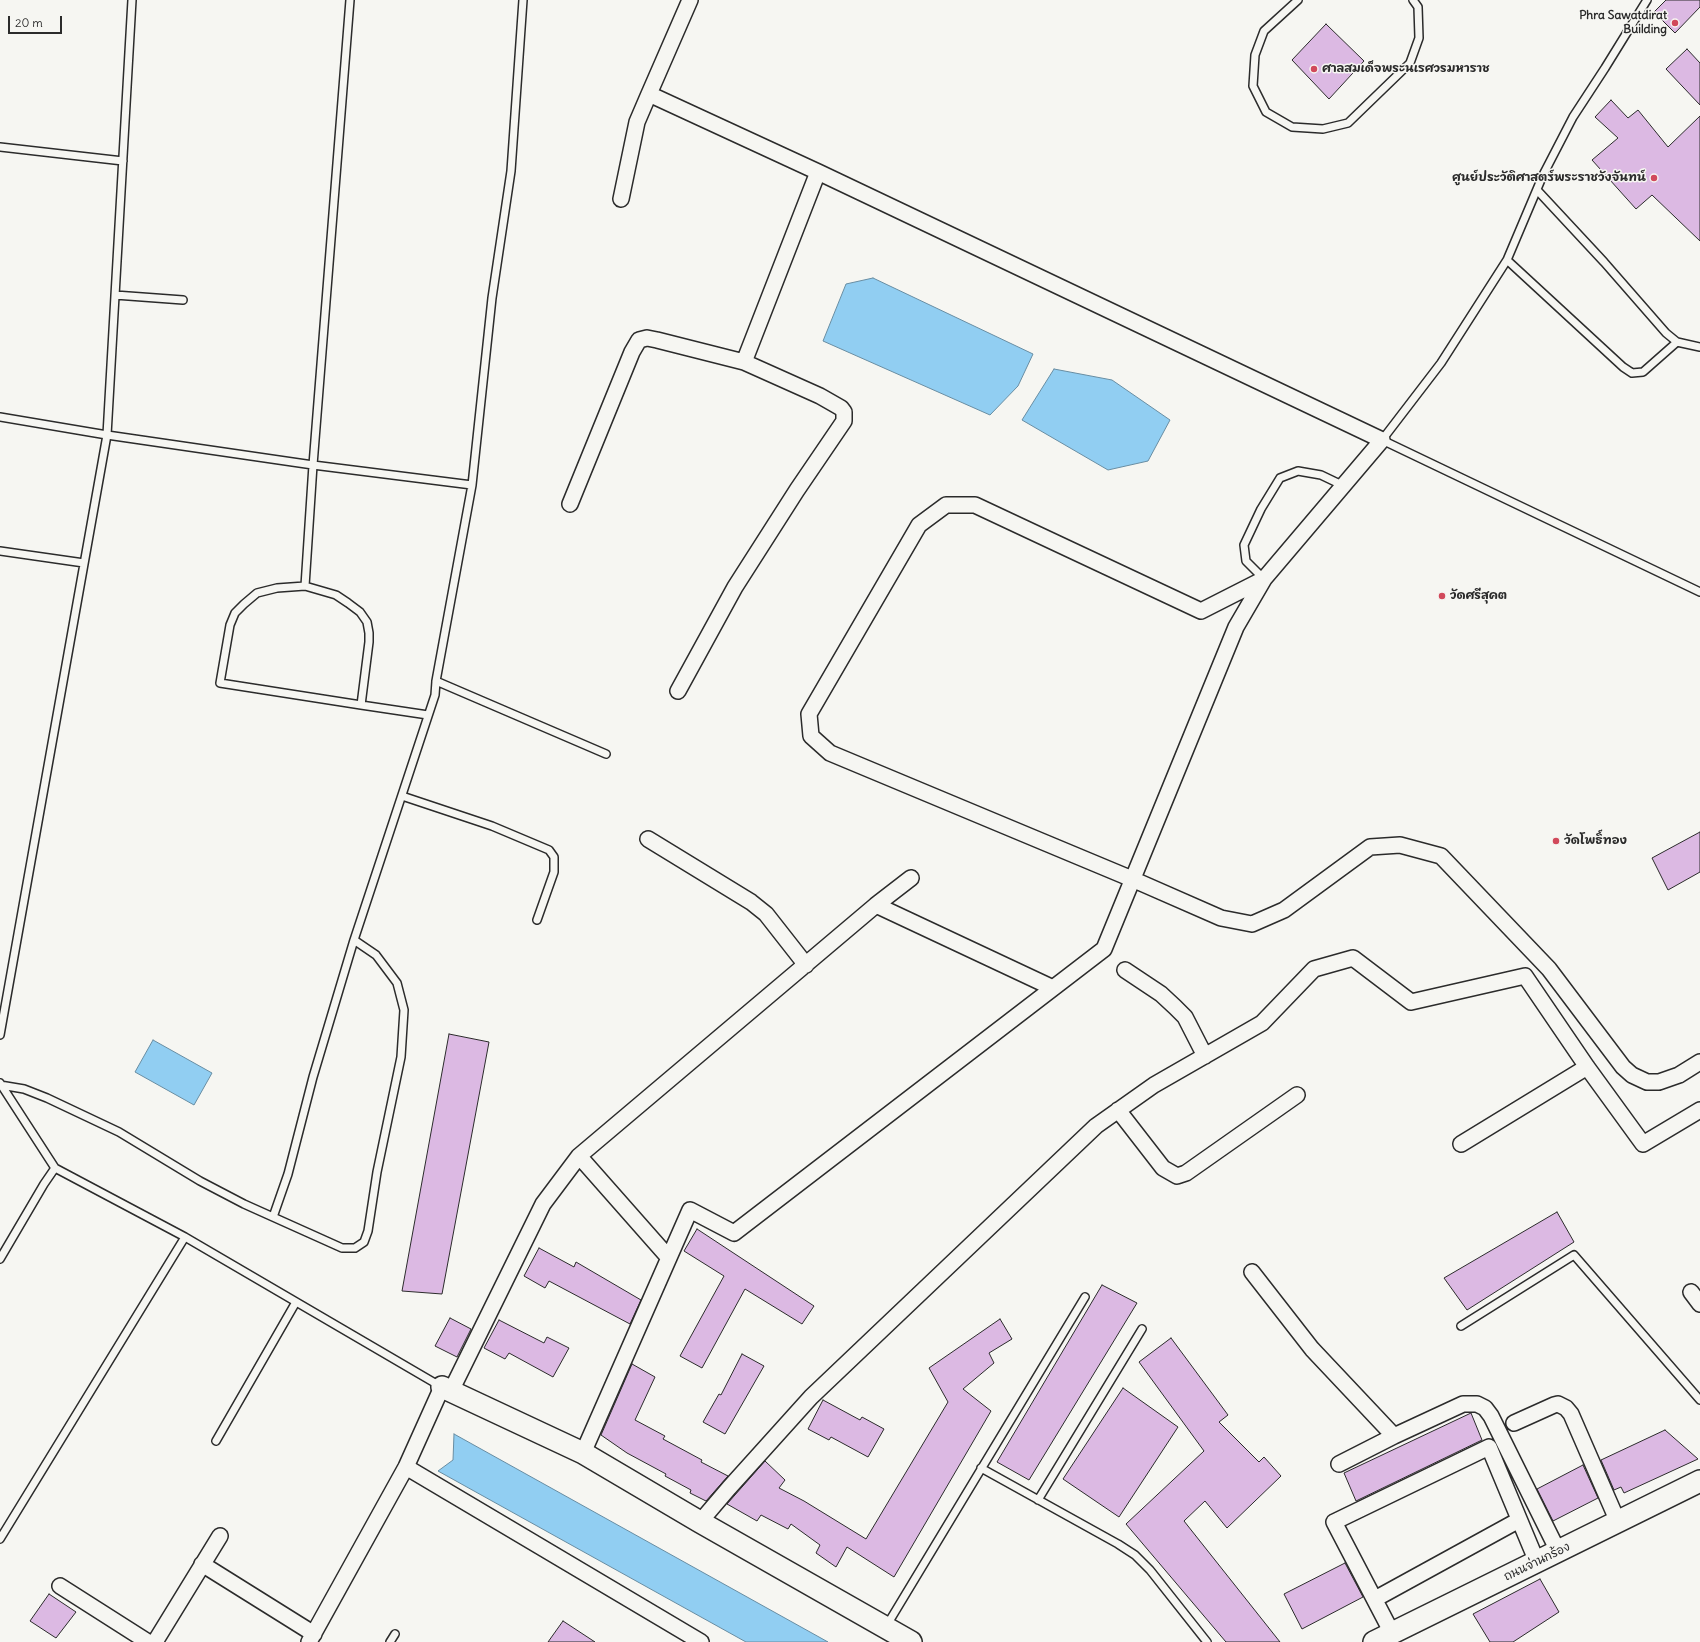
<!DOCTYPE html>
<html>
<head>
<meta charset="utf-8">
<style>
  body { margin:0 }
  #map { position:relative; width:1700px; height:1642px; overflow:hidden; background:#f6f6f2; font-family:Delius,sans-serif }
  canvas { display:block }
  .scale { position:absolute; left:8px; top:16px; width:54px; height:18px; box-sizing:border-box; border:2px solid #2b2b2b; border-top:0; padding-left:5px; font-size:12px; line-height:14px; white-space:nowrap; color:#2b2b2b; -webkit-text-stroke:3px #f6f6f2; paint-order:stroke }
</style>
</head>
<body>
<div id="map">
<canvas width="1700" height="1642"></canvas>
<div class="scale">20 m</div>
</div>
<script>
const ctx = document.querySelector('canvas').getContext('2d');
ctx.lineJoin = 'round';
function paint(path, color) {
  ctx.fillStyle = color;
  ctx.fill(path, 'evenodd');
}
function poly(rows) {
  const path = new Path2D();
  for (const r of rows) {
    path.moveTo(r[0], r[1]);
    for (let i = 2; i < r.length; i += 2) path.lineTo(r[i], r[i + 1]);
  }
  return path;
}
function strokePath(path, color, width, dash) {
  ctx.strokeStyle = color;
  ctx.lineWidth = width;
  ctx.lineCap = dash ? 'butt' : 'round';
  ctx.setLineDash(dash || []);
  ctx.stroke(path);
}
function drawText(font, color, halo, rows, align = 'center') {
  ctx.font = font + ' Delius,"Playpen Sans Thai",sans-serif';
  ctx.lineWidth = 3;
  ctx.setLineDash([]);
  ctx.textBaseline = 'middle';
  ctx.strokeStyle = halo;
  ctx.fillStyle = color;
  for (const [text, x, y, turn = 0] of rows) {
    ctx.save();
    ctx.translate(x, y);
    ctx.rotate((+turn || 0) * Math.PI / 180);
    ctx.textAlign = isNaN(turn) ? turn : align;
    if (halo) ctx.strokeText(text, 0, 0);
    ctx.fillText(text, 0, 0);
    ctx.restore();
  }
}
const water = poly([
  [873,278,1033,354,1018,386,990,415,823,341,846,284,873,278],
  [1054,369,1112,380,1170,420,1148,461,1108,470,1022,420,1054,369],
  [153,1040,212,1073,194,1105,135,1072,153,1040],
  [454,1434,828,1642,746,1642,438,1471,453,1460,454,1434]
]);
paint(water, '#91cef2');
strokePath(water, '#688da2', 1);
const building = poly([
  [1666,0,1700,0,1700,7,1675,33,1654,12,1666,0],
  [1326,24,1364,61,1329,99,1292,60,1326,24],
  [1687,49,1700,63,1700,105,1666,69,1687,49],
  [1611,100,1628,118,1638,110,1668,147,1700,116,1700,241,1652,195,1636,209,1592,160,1618,138,1595,117,1611,100],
  [1700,832,1700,872,1668,890,1652,858,1700,832],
  [449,1034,489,1042,442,1294,402,1291,449,1034],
  [1557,1212,1574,1242,1467,1310,1444,1278,1557,1212],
  [697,1229,814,1306,802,1324,745,1289,702,1368,680,1356,724,1276,684,1251,697,1229],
  [539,1248,574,1267,576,1262,641,1300,630,1324,549,1281,545,1288,524,1276,539,1248],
  [1102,1285,1137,1303,1029,1480,997,1462,1102,1285],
  [450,1318,471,1329,457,1357,435,1346,450,1318],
  [1000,1319,1012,1339,989,1353,994,1363,963,1389,991,1411,894,1577,847,1547,836,1567,816,1553,820,1545,791,1524,788,1529,761,1515,757,1521,727,1504,765,1461,785,1480,779,1488,804,1501,866,1539,948,1402,929,1368,1000,1319],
  [499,1320,544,1343,547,1337,569,1348,553,1377,509,1353,505,1359,484,1348,499,1320],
  [1171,1338,1228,1415,1219,1422,1259,1462,1264,1457,1281,1476,1227,1528,1205,1501,1184,1521,1280,1642,1226,1642,1126,1524,1204,1451,1139,1362,1171,1338],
  [742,1354,764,1366,725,1434,703,1422,719,1394,721,1395,742,1354],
  [632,1364,655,1377,635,1420,665,1436,663,1439,702,1460,701,1462,728,1476,706,1501,690,1493,691,1490,665,1476,666,1474,627,1453,601,1435,632,1364],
  [1123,1388,1178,1427,1119,1517,1063,1479,1123,1388],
  [823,1400,860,1420,862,1417,884,1429,868,1457,831,1437,829,1440,808,1429,823,1400],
  [1471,1413,1482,1440,1356,1501,1344,1473,1471,1413],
  [1665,1430,1698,1459,1624,1493,1621,1487,1614,1490,1601,1460,1665,1430],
  [1583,1465,1598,1498,1553,1521,1537,1489,1583,1465],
  [1345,1563,1363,1597,1302,1629,1284,1594,1345,1563],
  [1540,1579,1559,1612,1513,1642,1490,1642,1473,1614,1540,1579],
  [49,1594,76,1612,56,1638,30,1621,49,1594],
  [563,1621,595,1642,548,1642,563,1621]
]);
paint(building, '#dcb9e3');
strokePath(building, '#2b2b2b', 1);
const lane = poly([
  [1298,0,1264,31,1255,55,1253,86,1266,112,1292,127,1323,129,1348,123,1410,63,1419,38,1418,7,1413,0],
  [1647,0,1605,68,1573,117,1543,175,1507,260,1441,363,1382,440,1700,592],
  [0,147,123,161],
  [1537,190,1604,262,1666,333,1677,342,1700,347],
  [1507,260,1623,367,1632,373,1643,372,1677,342],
  [115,295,183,300],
  [0,417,107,435,313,465,472,485,436,681,435,695,354,940,313,1077,288,1174,273,1217],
  [472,485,492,298,511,171,523,0],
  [0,551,84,563],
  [1264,579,1246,561,1244,545,1261,509,1280,478,1298,471,1321,475,1344,486],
  [305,586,313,465,350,0],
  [436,681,606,754],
  [361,705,369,642,369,633,367,622,360,612,348,603,336,595,305,586,277,588,257,593,244,604,235,613,230,625,220,683,361,705,428,715],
  [402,796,492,826,549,850,554,857,554,872,537,920],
  [0,1035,107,435,132,0],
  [0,1083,55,1168,185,1237,440,1386],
  [0,1085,24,1089,47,1098,119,1132,200,1181,244,1204,342,1248,355,1248,364,1242,368,1231,377,1172,401,1057,404,1010,397,983,376,955,354,940],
  [0,1259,44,1184,55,1168],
  [1461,1326,1574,1255,1700,1400],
  [216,1441,296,1302],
  [981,1468,1118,1544,1135,1555,1150,1570,1207,1642],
  [1038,1500,1142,1329],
  [0,1539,185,1237],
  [887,1625,1085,1297],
  [390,1642,395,1634]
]);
const street = poly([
  [621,199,637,122,649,94],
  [570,504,632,352,639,340,647,338,657,340,744,362],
  [1264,579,1201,611,975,505,946,505,919,525,809,714,811,736,830,753,1132,879,1221,918,1252,924,1284,910,1370,847,1400,845,1441,856,1549,969,1623,1067,1632,1075,1647,1082,1659,1082,1679,1075,1700,1062],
  [678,691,735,587,797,490,844,421,844,412,841,408,820,396,744,362,818,172],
  [648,839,751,902,766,914,806,965],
  [876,905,1053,988],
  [1125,970,1161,994,1175,1007,1185,1017,1205,1056],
  [1118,1110,1163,1168,1177,1176,1186,1173,1297,1095],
  [1461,1144,1587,1067],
  [579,1156,669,1258],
  [1252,1272,1312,1349,1394,1436],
  [1691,1292,1700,1304],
  [451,1391,543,1204,579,1156,876,905,911,878],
  [1514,1423,1554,1405,1558,1404,1566,1408,1571,1414,1618,1522],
  [583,1453,690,1210,734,1233,1104,949,1236,627,1264,579,1382,440,818,172,649,94,690,0],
  [1339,1464,1394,1436,1463,1404,1477,1404,1485,1408,1491,1416,1558,1551],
  [406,1467,701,1642],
  [700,1522,729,1488,811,1397,1096,1126,1154,1085,1262,1023,1314,969,1353,958,1411,1002,1525,976,1587,1067,1643,1144,1700,1110],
  [202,1564,314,1634],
  [60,1586,148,1642],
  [1375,1599,1519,1520],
  [1392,1633,1334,1522,1489,1447,1537,1562],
  [155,1642,220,1536],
  [309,1642,406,1467,442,1387]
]);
const secondary = poly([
  [442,1387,583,1453,700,1522,911,1642],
  [1374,1642,1700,1481]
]);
strokePath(lane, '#2b2b2b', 10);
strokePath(street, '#2b2b2b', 18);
strokePath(secondary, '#2b2b2b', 24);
strokePath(lane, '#f6f6f2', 7);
strokePath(street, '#f6f6f2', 15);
strokePath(secondary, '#f6f6f2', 21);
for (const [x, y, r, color] of [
  [1675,23,4,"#d1495b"],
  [1314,69,4,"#d1495b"],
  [1654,178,4,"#d1495b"],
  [1442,596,4,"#d1495b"],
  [1556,841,4,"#d1495b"]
]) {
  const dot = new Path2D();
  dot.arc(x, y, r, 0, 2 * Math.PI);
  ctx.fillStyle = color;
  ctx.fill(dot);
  strokePath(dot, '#f6f6f2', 1.5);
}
drawText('bold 12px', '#2b2b2b', '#f6f6f2', [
  ["Phra Sawatdirat",1667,16,"right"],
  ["Building",1667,30,"right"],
  ["ศาลสมเด็จพระนเรศวรมหาราช",1322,69],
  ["ศูนย์ประวัติศาสตร์พระราชวังจันทน์",1646,178,"right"],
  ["วัดศรีสุคต",1450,596],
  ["วัดโพธิ์ทอง",1564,841]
], 'left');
drawText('12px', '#2b2b2b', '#f6f6f2', [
  ["ถนนจ่านกร้อง",1537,1562,-26]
]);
</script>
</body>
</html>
